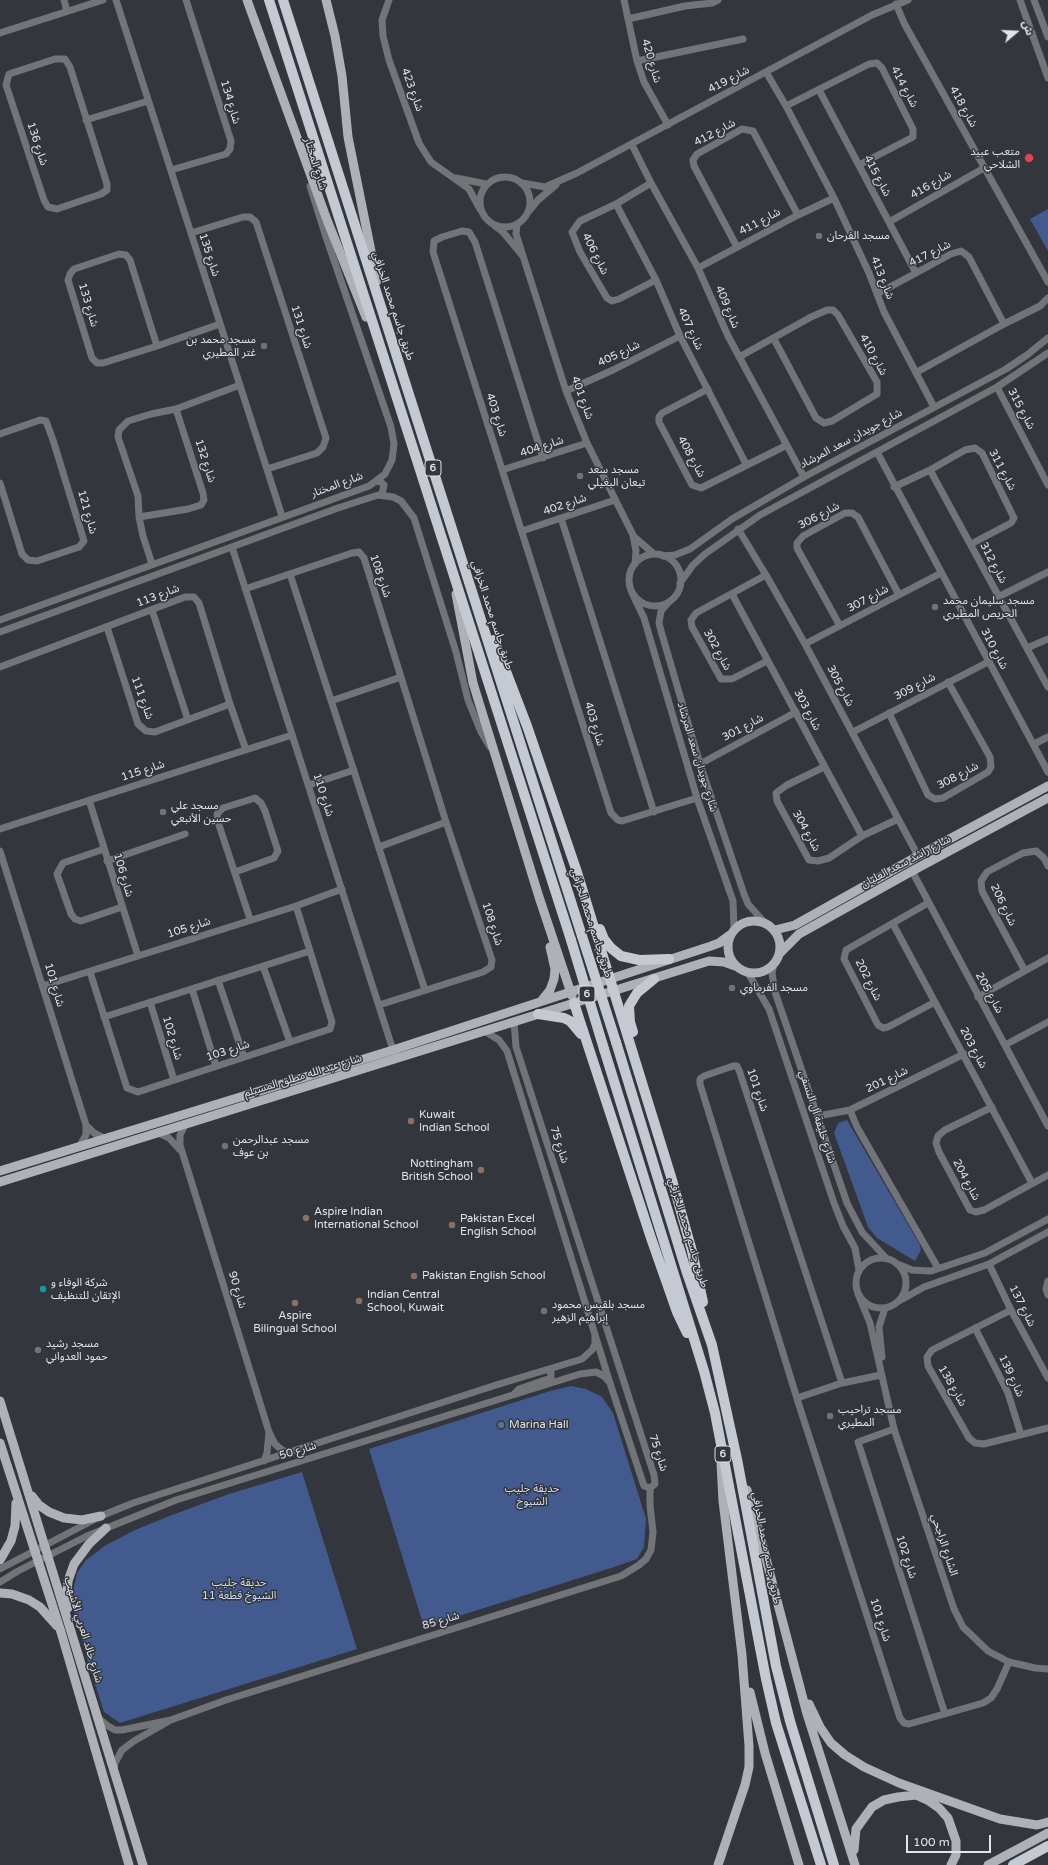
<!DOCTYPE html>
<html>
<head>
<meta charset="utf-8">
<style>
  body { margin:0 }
  #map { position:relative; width:1048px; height:1865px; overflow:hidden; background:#33363c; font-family:"Varela Round","Noto Sans Arabic",sans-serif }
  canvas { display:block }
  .north { position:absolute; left:996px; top:12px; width:40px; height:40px; -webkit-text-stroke:3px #33363c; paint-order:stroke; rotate:71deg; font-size:11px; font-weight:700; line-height:16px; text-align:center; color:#e1e4e8 }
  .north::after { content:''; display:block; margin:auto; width:14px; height:18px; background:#e1e4e8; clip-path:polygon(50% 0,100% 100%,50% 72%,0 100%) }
  .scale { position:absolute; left:906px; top:1835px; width:85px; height:18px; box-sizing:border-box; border:2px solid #e1e4e8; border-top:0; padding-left:5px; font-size:12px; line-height:14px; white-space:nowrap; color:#e1e4e8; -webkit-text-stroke:3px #33363c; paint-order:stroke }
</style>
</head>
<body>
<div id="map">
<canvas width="1048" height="1865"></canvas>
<div class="north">ش</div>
<div class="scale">100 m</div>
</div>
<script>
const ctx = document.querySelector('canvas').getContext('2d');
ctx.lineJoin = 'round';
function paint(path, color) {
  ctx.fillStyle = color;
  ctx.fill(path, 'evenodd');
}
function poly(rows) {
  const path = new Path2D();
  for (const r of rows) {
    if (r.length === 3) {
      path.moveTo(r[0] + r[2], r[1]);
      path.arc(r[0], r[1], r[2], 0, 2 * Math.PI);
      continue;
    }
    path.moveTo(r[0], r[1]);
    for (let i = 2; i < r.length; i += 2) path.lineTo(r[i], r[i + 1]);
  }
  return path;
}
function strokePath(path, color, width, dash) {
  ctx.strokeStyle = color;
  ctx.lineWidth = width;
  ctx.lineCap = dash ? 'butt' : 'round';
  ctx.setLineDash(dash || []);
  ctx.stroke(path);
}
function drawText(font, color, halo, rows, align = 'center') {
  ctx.font = font + ' "Varela Round","Noto Sans Arabic",sans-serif';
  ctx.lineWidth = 3;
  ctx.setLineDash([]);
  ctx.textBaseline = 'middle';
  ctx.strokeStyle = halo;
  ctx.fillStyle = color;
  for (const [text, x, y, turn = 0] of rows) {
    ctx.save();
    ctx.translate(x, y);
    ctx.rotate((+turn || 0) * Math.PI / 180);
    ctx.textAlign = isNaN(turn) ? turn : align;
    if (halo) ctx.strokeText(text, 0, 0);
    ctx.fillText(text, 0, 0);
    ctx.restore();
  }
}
paint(poly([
  [1048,209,1048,251,1030,219],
  [847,1120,920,1245,921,1250,915,1261,877,1238,868,1227,834,1133,838,1123],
  [571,1386,586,1389,602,1397,613,1413,646,1519,644,1547,637,1559,611,1568,424,1627,369,1449,550,1391],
  [302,1472,357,1649,120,1723,104,1712,88,1662,74,1610,73,1592,77,1573,86,1560,106,1545,135,1530,172,1515,229,1494]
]), '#425a8e');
strokePath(poly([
  [64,0,67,11],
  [116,0,282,516],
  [389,0,382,20,383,36,389,60,419,143,431,162,469,189,480,209],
  [624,0,637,61,644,82,668,125],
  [1020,0,1048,78],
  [1034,0,1048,37],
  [896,4,904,23,1048,282],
  [628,19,685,6,712,3,718,0],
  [0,33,103,0],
  [55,59,65,59,70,67,107,184,107,190,101,194,57,209,48,207,44,200,6,85,9,74,55,59],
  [637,61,743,39],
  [766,72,786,106,834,198,869,273,884,312,934,407],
  [819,90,916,273],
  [786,106,869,64,877,63,882,68,913,129,913,137,859,165],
  [86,120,148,101],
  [632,145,651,183,698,268,728,336,804,477],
  [171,170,226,154,230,149,231,141,186,0],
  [505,202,25],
  [456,178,486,184],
  [522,183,545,187,577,173,872,15,908,0],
  [651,183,616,204,580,221,572,232,580,252,607,298,612,301,619,299,656,280],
  [616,204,656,280,680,336,746,464],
  [529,211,538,200,556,185],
  [889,222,984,168],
  [517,224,516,234,566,391,587,443,633,535,636,551,635,564],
  [495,226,503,232,522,255],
  [191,233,243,217,250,217,256,222,326,438,323,447,317,453,267,469],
  [737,247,694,166,693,160,697,154,742,129,753,131,798,215],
  [698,268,798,215,834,198],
  [877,294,951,254,961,251,969,257,1004,324],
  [157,346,130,260,126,255,119,254,74,269,70,274,68,280,92,358,97,363,103,363,157,346,220,324],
  [739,357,811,317,827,310,833,310,838,315,877,382,877,394,832,421,824,423,816,418,774,339],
  [917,372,1004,324,1040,306,1048,298],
  [997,387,1048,485],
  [708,389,662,413,659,417,659,422,692,485,701,488,787,445],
  [566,391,613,370,680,336],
  [176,409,203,493,204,500,201,505,188,509,139,517,138,496,118,437,119,430,128,421,151,414,176,409,240,385],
  [0,434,40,420,46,421,53,440,84,541,79,547,37,561,28,560,22,554,0,483],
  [877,452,1048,772],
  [543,458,475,242,469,232,462,231,442,237,434,241,433,252,611,813,618,820,622,821,697,798],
  [502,470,587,443],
  [930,470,1048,687],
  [376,481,381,482,384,485,382,494],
  [894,487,930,470,965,450,975,448,982,453,1014,518,1011,523,971,544],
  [139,517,143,536,152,564],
  [561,518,654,812],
  [738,529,766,575,805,644,918,856],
  [522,531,615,500],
  [633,536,654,554],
  [232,547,393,1050],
  [655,580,26],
  [663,556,675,555,690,549,732,519,804,477,1006,369,1027,355,1048,338],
  [290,574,425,990],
  [766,575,696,613,691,620,692,627,721,679,732,679,767,661],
  [680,583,693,565,705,554,760,515,997,387,1048,353],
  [245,589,352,553,359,552,364,558,446,822,492,960,491,967,483,972,379,1005],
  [632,593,644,618,697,798,733,901,734,929],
  [732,594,862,836],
  [998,597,1048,572],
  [669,602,661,611,659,623,661,631,700,764,744,894,748,904,765,923],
  [152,610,188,720],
  [0,620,369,486,385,474,392,460,394,444,391,427,325,234,310,186],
  [840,626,797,548,797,543,803,536,845,513,852,513,858,517,899,595],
  [107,627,138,724,146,731,155,732,230,704],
  [0,632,338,508,378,495,393,497,401,501,414,518,456,652,468,700,481,732,490,747],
  [805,644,941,573],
  [1027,648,1048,639],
  [0,667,185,597,194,597,199,603,230,704,246,750],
  [331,701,401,677],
  [889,713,928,795,935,799,943,798,988,772,991,767,990,757,948,682],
  [853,732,988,662],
  [1034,744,1048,737],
  [700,764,796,712],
  [824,767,787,785,776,793,777,801,809,860,818,861,829,858,862,836,898,819],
  [309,785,354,770],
  [89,800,138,956],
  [0,829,292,735],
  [379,847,446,822],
  [104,849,63,863,57,874,71,914,75,919,81,921,122,907],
  [0,851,86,1125,86,1135,80,1145],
  [107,861,185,834],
  [912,871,1048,1126],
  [235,872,274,858,278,851,265,811,261,803,255,798,223,808,217,814,218,822,250,919],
  [928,903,846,950,844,959,878,1025,883,1028,888,1027,935,1002],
  [893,924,1032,1183],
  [774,964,772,973,775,992,847,1203,862,1232,886,1258],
  [263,966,290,1042],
  [1025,971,982,891,981,881,987,872,1023,853,1036,851,1044,858,1048,866],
  [90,972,127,1088,138,1092,330,1029,332,1022,296,906],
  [748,973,769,1009,834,1203,843,1226,855,1248,859,1270],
  [218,980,244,1057],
  [43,986,296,906,342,889],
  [192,989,216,1066],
  [978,997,1048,958],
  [150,1002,174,1080],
  [104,1017,310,951],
  [514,1022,516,1047,654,1475,655,1484,650,1488],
  [486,1032,499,1040,507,1051,610,1383,644,1486,650,1488],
  [1005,1045,1048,1022],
  [992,1107,945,1130,938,1136,936,1143,939,1152,970,1210,976,1212,984,1210,1048,1175],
  [850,1110,857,1127,938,1268],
  [818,1116,850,1110,964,1054],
  [86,1125,94,1133,104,1138],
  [185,1125,180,1135,180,1145,269,1432,275,1444,282,1450,291,1453],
  [159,1133,169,1138,180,1150],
  [881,1283,25],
  [989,1264,1011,1310,1048,1378],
  [900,1265,912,1270,931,1271,985,1253,1048,1219],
  [1048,1281,1046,1289,1048,1295],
  [858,1294,870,1323,894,1429,954,1609,963,1627,988,1651,1009,1662,1035,1668,1048,1669],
  [899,1301,924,1287,989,1264,1048,1232],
  [1011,1310,932,1350,927,1357,928,1366,969,1438,975,1443,984,1444,1048,1428],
  [975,1328,1008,1393,1021,1435],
  [882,1357,879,1327,885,1308],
  [842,1383,739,1070,737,1066,733,1066,704,1076,700,1079,700,1084,799,1405,900,1718,904,1723,909,1724,983,1703,991,1698,997,1689,1009,1662],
  [515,1393,519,1389,551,1378,551,1372,547,1370],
  [797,1398,842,1383,881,1375],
  [894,1429,858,1442,945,1714],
  [264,1461,267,1453,269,1432],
  [0,1569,101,1516,133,1503,496,1385,582,1359,592,1350,595,1344,595,1335],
  [0,1582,18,1571,87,1536,176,1500,580,1374,596,1372,604,1376,610,1383],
  [98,1718,108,1726,115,1730,122,1730,171,1720,226,1700,621,1576,639,1565,646,1559,651,1550,653,1532,650,1505,650,1488],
  [114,1770,115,1763,122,1750,134,1741,169,1721]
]), '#727477', 7);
strokePath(poly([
  [247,0,327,220,366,317],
  [326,0,335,36,342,76,348,137,377,281],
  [456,594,473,683,539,897,572,996],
  [754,947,26],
  [775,930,795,925,918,856,1048,786],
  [780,953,799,934,912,871,1048,798],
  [542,1000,550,990,554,979,555,969,550,947],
  [0,1171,393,1050,711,946,719,943,730,935],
  [0,1182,709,961,724,962,735,966],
  [0,1401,143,1865],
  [0,1443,61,1632,129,1865],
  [747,1490,760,1536,807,1714,855,1865],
  [32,1496,39,1505,49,1512,64,1518,82,1520,101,1516],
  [0,1560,11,1541,15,1526,16,1503],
  [0,1593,12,1594,29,1600,40,1607,57,1626],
  [68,1608,67,1592,68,1581,74,1564,89,1544,106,1528],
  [750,1692,765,1753,799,1865],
  [809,1704,820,1727,831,1743,845,1755,864,1767,899,1783,1000,1819,1037,1825,1048,1822],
  [854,1850,856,1829,872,1807,884,1800,898,1797,916,1795,929,1801,939,1808,948,1818,956,1841,956,1855,951,1865],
  [718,1865,745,1785,749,1767,749,1746,742,1655,723,1501,721,1463],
  [988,1865,1048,1833]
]), '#aeb1b8', 9);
strokePath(poly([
  [269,0,571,940],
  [283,0,582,936],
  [494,640,527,726,576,869,672,1180,692,1251,703,1302],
  [600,929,604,939,611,948,621,956,639,960,669,959],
  [574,1003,651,1238,677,1312,687,1333],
  [538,1014,564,1018,570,1021,581,1034],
  [633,1032,630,1022,629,1006,637,993,654,979],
  [616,1042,686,1270,712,1345,737,1459,776,1666,790,1721,834,1865],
  [604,1049,704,1371,715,1413,766,1679,776,1723,821,1865],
  [1013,1865,1048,1846]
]), '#c5c9d1', 10);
strokePath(poly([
  [582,936,616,1042],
  [571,940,604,1049]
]), '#c5c9d1', 10);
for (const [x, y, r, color] of [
  [1029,158,5,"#e0444e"],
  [819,236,4,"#6b7280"],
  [264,346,4,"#6b7280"],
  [580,476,4,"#6b7280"],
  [935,607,4,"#6b7280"],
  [163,812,4,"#6b7280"],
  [732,988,4,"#6b7280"],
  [411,1121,4,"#8d6e63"],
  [225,1146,4,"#6b7280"],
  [481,1170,4,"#8d6e63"],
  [306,1218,4,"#8d6e63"],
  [452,1225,4,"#8d6e63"],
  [414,1276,4,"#8d6e63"],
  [43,1289,4,"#0f9aa8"],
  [359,1301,4,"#8d6e63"],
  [295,1303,4,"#8d6e63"],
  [544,1311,4,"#6b7280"],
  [38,1350,4,"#6b7280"],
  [830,1416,4,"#6b7280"],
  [501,1425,4,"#5c6f8a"]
]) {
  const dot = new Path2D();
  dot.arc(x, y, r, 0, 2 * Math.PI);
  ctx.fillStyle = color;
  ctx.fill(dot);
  strokePath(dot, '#33363c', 1.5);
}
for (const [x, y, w] of [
  [433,468,16],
  [587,994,16],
  [723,1454,16]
]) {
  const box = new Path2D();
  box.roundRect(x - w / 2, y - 8, w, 16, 3);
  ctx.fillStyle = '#33363c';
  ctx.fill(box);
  strokePath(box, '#e1e4e8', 1);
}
drawText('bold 10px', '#e1e4e8', null, [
  ["6",433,468],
  ["6",587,994],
  ["6",723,1454]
]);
drawText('11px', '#e1e4e8', '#33363c', [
  ["شارع 420",651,61,73],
  ["شارع 419",729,80,-28],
  ["شارع 414",904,87,62],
  ["شارع 423",412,90,70],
  ["شارع 134",230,102,73],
  ["شارع 418",963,107,61],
  ["شارع 412",715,133,-28],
  ["شارع 136",37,144,72],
  ["شارع المختار",315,164,73],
  ["شارع 415",877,176,62],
  ["شارع 416",931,185,-30],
  ["شارع 411",760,222,-28],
  ["شارع 406",595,254,63],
  ["شارع 417",930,254,-27],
  ["شارع 135",209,255,72],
  ["شارع 413",882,278,68],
  ["شارع 133",88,305,73],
  ["طريق جاسم محمد الخرافي",393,306,72],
  ["شارع 409",727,307,67],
  ["شارع 131",301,327,72],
  ["شارع 407",690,329,65],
  ["شارع 405",619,354,-26],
  ["شارع 410",873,355,61],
  ["شارع 401",582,398,70],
  ["شارع 315",1021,409,62],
  ["شارع 403",496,415,72],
  ["شارع جويدان سعد المرشاد",851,439,-28],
  ["شارع 404",542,447,-18],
  ["شارع 408",691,457,61],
  ["شارع 132",205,461,72],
  ["شارع 311",1002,470,62],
  ["شارع المختار",337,485,-20],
  ["شارع 402",565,505,-19],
  ["شارع 121",87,512,74],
  ["شارع 306",819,516,-28],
  ["شارع 312",993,563,62],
  ["شارع 108",380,576,71],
  ["شارع 113",158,596,-21],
  ["شارع 307",868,599,-28],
  ["طريق جاسم محمد الخرافي",492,615,72],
  ["شارع 310",994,649,62],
  ["شارع 302",717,650,61],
  ["شارع 305",840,686,62],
  ["شارع 309",915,687,-28],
  ["شارع 111",142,698,70],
  ["شارع 303",807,710,62],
  ["شارع 403",594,724,73],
  ["شارع 301",743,728,-28],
  ["شارع جويدان سعد المرشاد",697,757,73],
  ["شارع 115",143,771,-18],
  ["شارع 308",958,776,-28],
  ["شارع 110",323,795,72],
  ["شارع 304",806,831,61],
  ["شارع راشد سعد العلبان",906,862,-28],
  ["شارع 106",123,875,73],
  ["شارع 206",1003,905,64],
  ["طريق جاسم محمد الخرافي",591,923,72],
  ["شارع 108",492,924,72],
  ["شارع 105",189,928,-18],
  ["شارع 202",868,980,63],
  ["شارع 101",54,985,73],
  ["شارع 205",989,993,61],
  ["شارع 102",172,1038,73],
  ["شارع 203",973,1048,62],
  ["شارع 103",228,1051,-18],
  ["شارع عبد الله مطلق المسيلم",303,1076,-17],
  ["شارع 201",887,1080,-26],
  ["شارع 101",757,1090,71],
  ["شارع خليفة آل النسفي",817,1117,72],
  ["شارع 75",559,1145,72],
  ["شارع 204",966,1180,62],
  ["طريق جاسم محمد الخرافي",688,1233,73],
  ["شارع 90",237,1290,73],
  ["شارع 137",1022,1306,63],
  ["شارع 139",1011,1376,65],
  ["شارع 138",952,1386,60],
  ["شارع 50",298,1451,-17],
  ["شارع 75",658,1453,72],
  ["الشارع الراجحي",944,1545,72],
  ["طريق جاسم محمد الخرافي",766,1548,79],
  ["شارع 102",906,1557,72],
  ["شارع 101",880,1620,72],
  ["شارع 85",441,1621,-17],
  ["شارع خالد العربي الأشهب",83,1630,73]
]);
drawText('11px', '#e1e4e8', '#33363c', [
  ["متعب عبيد",1020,152,"right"],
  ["الشلاحي",1020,165,"right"],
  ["مسجد الفرحان",827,236],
  ["مسجد محمد بن",256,340,"right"],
  ["غتر المطيري",256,353,"right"],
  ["مسجد سعد",588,470],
  ["تيعان البغيلي",588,483],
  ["مسجد سليمان محمد",943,601],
  ["الحريص المطيري",943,614],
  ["مسجد علي",171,806],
  ["حسين الأنبعي",171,819],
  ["مسجد الفرماوي",740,988],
  ["Kuwait",419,1115],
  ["Indian School",419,1128],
  ["مسجد عبدالرحمن",233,1140],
  ["بن عوف",233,1153],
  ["Nottingham",473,1164,"right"],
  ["British School",473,1177,"right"],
  ["Aspire Indian",314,1212],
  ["International School",314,1225],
  ["Pakistan Excel",460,1219],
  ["English School",460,1232],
  ["Pakistan English School",422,1276],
  ["شركة الوفاء و",51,1283],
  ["الإتقان للتنظيف",51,1296],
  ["Indian Central",367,1295],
  ["School, Kuwait",367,1308],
  ["مسجد بلقيس محمود",552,1305],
  ["إبراهيم الزهير",552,1318],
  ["Aspire",295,1316,"center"],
  ["Bilingual School",295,1329,"center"],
  ["مسجد رشيد",46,1344],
  ["حمود العدواني",46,1357],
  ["مسجد تراحيب",838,1410],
  ["المطيري",838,1423],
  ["Marina Hall",509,1425]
], 'left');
drawText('11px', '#d2dcf1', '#33363c', [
  ["حديقة جليب",532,1489],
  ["الشيوخ",532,1502],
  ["حديقة جليب",239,1583],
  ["الشيوخ قطعة 11",239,1596]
]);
</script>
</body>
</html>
